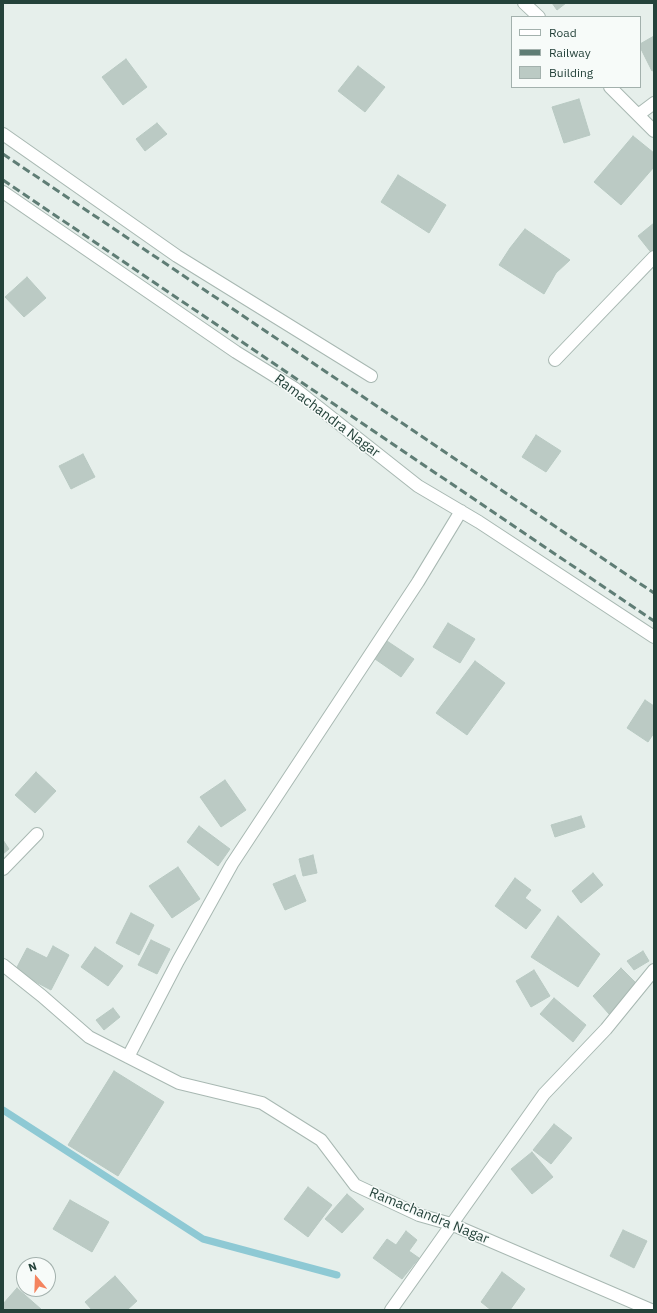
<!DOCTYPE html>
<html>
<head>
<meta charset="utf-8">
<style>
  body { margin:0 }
  #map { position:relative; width:657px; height:1313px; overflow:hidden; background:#e6efeb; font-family:"IBM Plex Sans",sans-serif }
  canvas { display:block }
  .frame { position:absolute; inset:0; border:4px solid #24423a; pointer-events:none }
  .legend { position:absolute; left:511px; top:16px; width:130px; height:72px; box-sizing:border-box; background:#f7fbf9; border:1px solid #a3b1ad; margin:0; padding:5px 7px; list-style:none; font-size:12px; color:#24423a }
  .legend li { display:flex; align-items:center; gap:8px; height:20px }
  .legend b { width:20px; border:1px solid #a3b1ad }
  .north { position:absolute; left:16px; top:1257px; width:40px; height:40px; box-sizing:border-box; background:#f7fbf9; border:1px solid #a3b1ad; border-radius:50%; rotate:341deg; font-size:11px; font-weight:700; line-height:16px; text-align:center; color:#24423a }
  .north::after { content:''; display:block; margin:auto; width:14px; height:18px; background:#f4845f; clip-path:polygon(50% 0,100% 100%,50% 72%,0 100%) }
</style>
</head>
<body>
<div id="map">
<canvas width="657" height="1313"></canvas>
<div class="frame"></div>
<ul class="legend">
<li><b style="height:5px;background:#fff"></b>Road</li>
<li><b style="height:5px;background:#5f7d75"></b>Railway</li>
<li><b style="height:11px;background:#bbcac4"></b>Building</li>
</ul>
<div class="north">N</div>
</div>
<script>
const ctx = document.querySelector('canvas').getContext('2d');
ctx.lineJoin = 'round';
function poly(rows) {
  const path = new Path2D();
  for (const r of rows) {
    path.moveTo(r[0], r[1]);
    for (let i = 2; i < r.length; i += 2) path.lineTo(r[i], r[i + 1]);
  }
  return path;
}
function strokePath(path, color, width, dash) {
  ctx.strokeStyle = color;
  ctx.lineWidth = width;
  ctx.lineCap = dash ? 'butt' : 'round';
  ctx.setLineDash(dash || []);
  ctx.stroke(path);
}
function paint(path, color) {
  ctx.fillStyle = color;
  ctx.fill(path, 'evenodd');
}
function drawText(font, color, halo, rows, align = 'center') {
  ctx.font = font + ' "IBM Plex Sans",sans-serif';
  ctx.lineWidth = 3;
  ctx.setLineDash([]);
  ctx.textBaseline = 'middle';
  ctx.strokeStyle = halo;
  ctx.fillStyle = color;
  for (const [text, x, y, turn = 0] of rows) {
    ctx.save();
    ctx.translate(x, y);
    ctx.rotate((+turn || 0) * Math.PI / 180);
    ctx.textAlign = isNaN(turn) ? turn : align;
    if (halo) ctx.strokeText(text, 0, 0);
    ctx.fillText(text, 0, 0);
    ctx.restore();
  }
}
strokePath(poly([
  [3,1110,203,1239,337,1275]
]), '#8ec9d4', 7);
const building = poly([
  [552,3,566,3,557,10,552,3],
  [654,36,654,70,652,71,640,47,640,44,654,36],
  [126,59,147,87,123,105,102,77,126,59],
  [358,66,385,87,365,112,338,91,358,66],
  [579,99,590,135,564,143,552,107,579,99],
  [157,123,167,134,145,151,136,139,157,123],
  [633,136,654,153,654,167,621,205,594,182,633,136],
  [398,175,446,205,429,233,381,202,398,175],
  [654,223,654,254,653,255,638,236,654,223],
  [525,229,570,260,556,273,544,294,499,265,510,248,525,229],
  [27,277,46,298,24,317,5,297,27,277],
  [536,435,561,451,546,472,522,457,536,435],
  [83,454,95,477,71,489,59,466,83,454],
  [448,623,475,639,460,663,433,647,448,623],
  [387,641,414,659,401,677,375,659,387,641],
  [475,661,505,683,467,735,436,713,475,661],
  [645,700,654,706,654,733,648,742,627,728,645,700],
  [36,772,56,791,35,813,15,795,36,772],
  [225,780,246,810,221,827,200,797,225,780],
  [581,816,585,827,555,837,551,825,581,816],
  [199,826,230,849,218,866,187,842,199,826],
  [3,840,9,849,3,854,3,840],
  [313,855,317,873,303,876,299,859,313,855],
  [178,867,200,899,172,918,149,886,178,867],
  [593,873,603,885,581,903,572,891,593,873],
  [295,875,306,901,285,910,273,884,295,875],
  [515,878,531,890,525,898,541,910,526,929,495,906,515,878],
  [131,913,154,925,139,955,116,943,131,913],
  [558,916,600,954,578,987,531,957,558,916],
  [151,940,170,949,157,974,138,965,151,940],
  [53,946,69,955,51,990,15,971,27,948,47,958,53,946],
  [95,947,123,966,108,986,81,967,95,947],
  [643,951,649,961,634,970,627,961,643,951],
  [621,968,638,985,609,1014,593,996,621,968],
  [534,970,550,996,531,1007,516,981,534,970],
  [554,998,586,1025,573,1042,540,1014,554,998],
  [113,1008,120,1017,104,1030,96,1020,113,1008],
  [114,1071,164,1102,118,1176,68,1145,114,1071],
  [554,1124,572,1138,551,1164,533,1150,554,1124],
  [532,1152,553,1177,532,1194,511,1169,532,1152],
  [308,1187,332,1205,308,1237,284,1219,308,1187],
  [347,1194,364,1209,342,1233,325,1219,347,1194],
  [70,1200,109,1222,92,1252,53,1229,70,1200],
  [623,1230,647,1241,634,1268,610,1256,623,1230],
  [406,1231,417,1240,409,1251,419,1258,402,1279,373,1258,387,1239,396,1245,406,1231],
  [502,1272,525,1289,510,1310,491,1310,481,1302,502,1272],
  [115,1276,137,1301,127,1310,92,1310,85,1302,115,1276],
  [17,1288,42,1310,3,1310,3,1304,17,1288]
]);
paint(building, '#bbcac4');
strokePath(building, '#b8c9c2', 1);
const minor = poly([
  [524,3,539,17],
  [610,87,654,131],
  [638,115,654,103],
  [3,134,177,256,371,376],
  [3,192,236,352,294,388,418,486,479,522,654,637],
  [555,360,654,257],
  [3,869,37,834],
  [3,965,42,996,89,1037,179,1083,262,1103,321,1140,355,1185,419,1215,451,1224,651,1310],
  [128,1057,178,961,232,864,418,582,461,511],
  [391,1310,544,1094,606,1029,654,970]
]);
strokePath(minor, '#a8b8b2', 14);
strokePath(minor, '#fff', 12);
strokePath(poly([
  [3,154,654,593],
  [3,180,654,621]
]), '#5f7d75', 3, [8, 4]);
drawText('14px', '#24423a', '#f7fbf9', [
  ["Ramachandra Nagar",327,416,37],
  ["Ramachandra Nagar",429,1216,22]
]);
</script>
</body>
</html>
